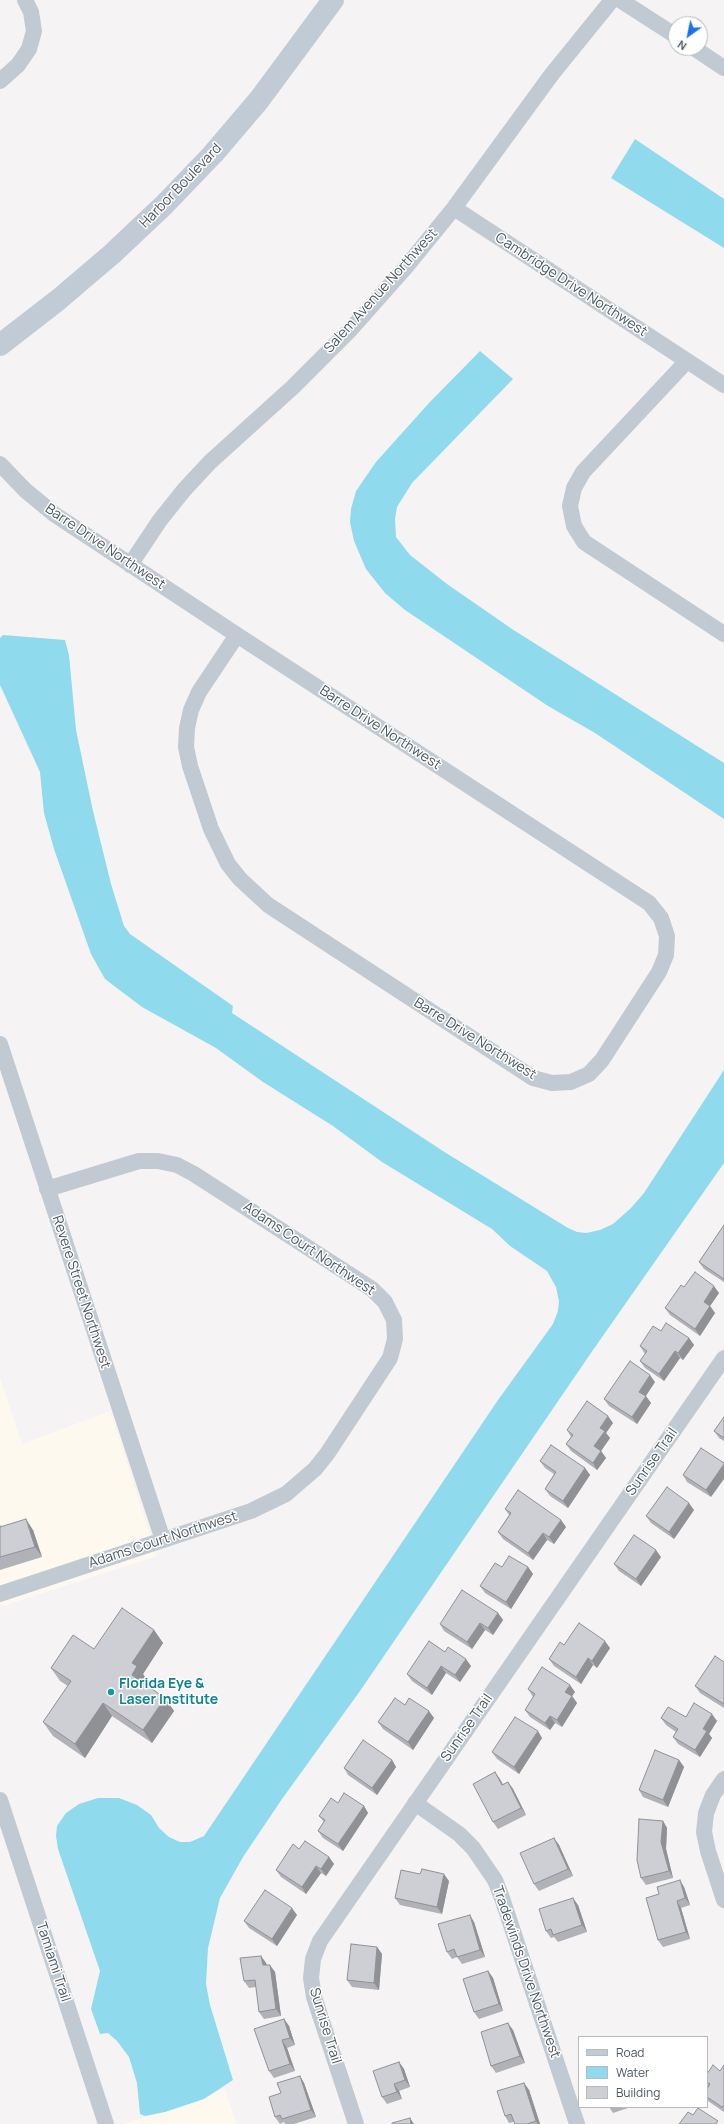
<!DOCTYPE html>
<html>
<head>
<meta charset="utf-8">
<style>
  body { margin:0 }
  #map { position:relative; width:724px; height:2124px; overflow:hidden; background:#f5f3f3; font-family:Manrope,sans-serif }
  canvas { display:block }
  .legend { position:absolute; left:578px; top:2036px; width:130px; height:72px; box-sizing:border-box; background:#fff; border:1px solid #b7bbc0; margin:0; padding:5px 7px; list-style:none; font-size:12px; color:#4a5661 }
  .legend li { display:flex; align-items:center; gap:8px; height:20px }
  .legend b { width:20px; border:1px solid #b7bbc0 }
  .north { position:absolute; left:668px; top:16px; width:40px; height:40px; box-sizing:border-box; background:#fff; border:1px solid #b7bbc0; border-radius:50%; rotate:213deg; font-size:11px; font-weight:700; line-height:16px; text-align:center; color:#4a5661 }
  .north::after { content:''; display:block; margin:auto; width:14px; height:18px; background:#1a73e8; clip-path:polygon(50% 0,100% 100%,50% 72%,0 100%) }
</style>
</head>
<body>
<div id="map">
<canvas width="724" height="2124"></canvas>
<ul class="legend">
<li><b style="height:5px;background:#c1cbd6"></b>Road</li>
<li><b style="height:11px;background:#90daee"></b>Water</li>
<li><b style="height:11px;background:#cdcfd5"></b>Building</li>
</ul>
<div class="north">N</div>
</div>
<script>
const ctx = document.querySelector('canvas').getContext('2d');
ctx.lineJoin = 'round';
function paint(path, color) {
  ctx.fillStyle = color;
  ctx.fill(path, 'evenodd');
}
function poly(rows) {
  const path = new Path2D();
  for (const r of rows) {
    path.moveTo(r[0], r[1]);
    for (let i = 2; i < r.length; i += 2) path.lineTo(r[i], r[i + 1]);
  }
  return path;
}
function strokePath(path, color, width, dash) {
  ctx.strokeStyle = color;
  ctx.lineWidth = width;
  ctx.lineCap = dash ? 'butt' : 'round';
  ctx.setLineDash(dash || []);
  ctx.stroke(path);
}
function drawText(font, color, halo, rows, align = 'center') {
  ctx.font = font + ' Manrope,sans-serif';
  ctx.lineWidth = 3;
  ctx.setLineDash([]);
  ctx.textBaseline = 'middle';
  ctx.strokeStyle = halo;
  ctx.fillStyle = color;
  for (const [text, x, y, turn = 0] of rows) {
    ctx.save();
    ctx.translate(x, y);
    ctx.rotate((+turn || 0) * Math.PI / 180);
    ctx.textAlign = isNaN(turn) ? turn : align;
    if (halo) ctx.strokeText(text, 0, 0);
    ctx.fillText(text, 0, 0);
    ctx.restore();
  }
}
paint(poly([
  [0,1377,22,1444,110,1411,157,1556,0,1607],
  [224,2088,237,2124,123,2124,204,2099]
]), '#fdf9ef');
paint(poly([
  [635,139,724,199,724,248,611,178],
  [480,351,513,379,412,483,397,507,395,519,396,537,410,555,447,584,512,629,724,763,724,819,595,733,548,706,405,610,385,593,366,569,354,541,350,522,351,509,356,491,376,462,429,403],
  [3,635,65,640,69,655,76,730,93,811,111,884,124,926,130,934,233,1006,232,1013,446,1153,568,1228,577,1232,586,1233,600,1230,613,1224,631,1208,644,1193,724,1070,724,1163,593,1350,360,1691,282,1799,243,1857,220,1898,208,1948,206,1984,210,2005,233,2080,204,2099,165,2112,145,2116,140,2114,137,2083,129,2057,117,2041,108,2033,100,2034,91,2009,100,1971,58,1849,56,1836,57,1826,66,1813,79,1804,98,1798,119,1798,137,1805,151,1815,159,1828,169,1837,180,1842,190,1842,204,1836,498,1400,553,1324,558,1311,559,1301,556,1287,547,1271,510,1246,492,1229,382,1162,333,1126,263,1082,216,1048,142,1007,105,979,91,954,54,849,44,813,40,772,0,685,0,638]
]), '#90daee');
strokePath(poly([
  [620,0,676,36],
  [694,48,724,68],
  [0,81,18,65,29,49,34,31,31,12,25,0],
  [454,208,724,385],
  [687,361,583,472,574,488,570,506,574,526,584,542,724,634],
  [0,464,25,490,54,514,237,635],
  [130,565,160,520,184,490,210,462,293,387,351,329,406,267,454,208,552,74,612,0],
  [237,635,649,903,661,918,667,936,666,955,659,972,602,1060,589,1074,571,1082,552,1083,533,1078,268,905,240,879,228,864,211,829,190,766,186,747,187,728,191,710,199,692,237,635],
  [0,1044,163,1540],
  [0,1594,251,1511,286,1494,315,1469,327,1454,390,1358,395,1339,394,1320,385,1302,372,1289,194,1174,177,1165,158,1161,139,1161,47,1189],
  [724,1779,713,1795,706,1813,704,1832,708,1851,724,1900],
  [0,1800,106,2124],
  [415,1803,459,1834,473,1848,495,1880,502,1898,577,2124],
  [356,2124,314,1997,311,1978,313,1959,320,1941,724,1358]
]), '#c1cad2', 16);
strokePath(poly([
  [0,345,58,300,112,254,164,205,213,154,259,100,333,0]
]), '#c1cbd6', 22);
paint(poly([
  [724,1225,724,1282,704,1269,699,1262],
  [684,1287,719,1293,710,1306,715,1313,700,1336,670,1315,665,1308],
  [661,1331,689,1338,694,1345,683,1360,680,1358,664,1381,645,1368,640,1361,645,1354,640,1346],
  [655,1382,645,1396,651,1403,637,1424,609,1406,604,1399],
  [724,1417,724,1441,719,1438,714,1431],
  [613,1423,606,1433,610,1438,601,1451,606,1458,597,1470,571,1451,566,1444,571,1437,567,1430],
  [701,1448,711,1497,687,1482,683,1475],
  [540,1461,585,1468,590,1475,568,1508,550,1496,545,1489,554,1474,545,1468],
  [505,1509,561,1520,566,1527,554,1544,547,1540,533,1560,503,1539,498,1532,509,1515],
  [694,1510,674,1539,651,1523,646,1516],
  [0,1524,1,1527,33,1530,42,1557,0,1570],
  [661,1557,641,1586,619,1571,614,1564],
  [528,1567,533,1574,511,1609,485,1593,480,1586],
  [498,1613,503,1620,493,1635,485,1630,472,1649,444,1631,440,1624],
  [154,1630,163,1643,143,1674,147,1680,144,1684,165,1698,174,1711,152,1743,112,1716,85,1758,53,1736,43,1722,68,1686,60,1681,51,1668,94,1649],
  [564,1645,610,1648,597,1668,593,1665,581,1684,554,1666,549,1659],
  [445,1652,471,1666,460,1682,446,1673,432,1695,412,1681,407,1674],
  [724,1662,724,1708,700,1693,695,1686],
  [528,1689,575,1692,572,1696,577,1703,562,1727,555,1723,550,1730,530,1717,525,1710,533,1697],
  [405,1705,434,1718,413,1750,383,1729,378,1722],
  [686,1717,717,1721,709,1734,712,1738,700,1757,678,1744,673,1737,676,1732,666,1725,661,1718],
  [542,1738,519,1774,497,1759,492,1752],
  [392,1760,396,1767,377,1795,348,1775,344,1768],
  [679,1760,684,1767,668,1807,643,1797,639,1790],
  [495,1772,503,1785,508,1782,513,1789,526,1815,498,1829,493,1822],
  [338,1803,364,1806,368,1813,343,1851,323,1838,318,1831,324,1822,319,1816],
  [663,1821,667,1828,666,1849,673,1878,646,1885,641,1878],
  [554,1838,559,1845,573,1876,539,1891,534,1884],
  [299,1849,329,1857,334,1864,326,1876,321,1873,306,1894,281,1877,276,1870],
  [420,1874,449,1881,442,1914,400,1905,395,1898],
  [684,1887,690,1905,681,1908,690,1939,663,1947,658,1940,646,1898],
  [578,1905,587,1932,558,1942,554,1937,551,1938,546,1931],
  [297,1915,277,1946,249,1928,244,1921],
  [474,1922,485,1957,462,1964,457,1957,452,1959,447,1952],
  [377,1947,382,1954,379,1990,352,1987,347,1980],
  [261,1956,266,1963,267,1965,275,1972,281,2016,264,2019,259,2012,256,1987,249,1988,244,1981],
  [488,1971,493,1978,503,2011,479,2019,474,2012],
  [284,2019,289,2026,295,2045,287,2048,295,2071,274,2078,269,2071],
  [513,2030,525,2063,496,2073,491,2066],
  [399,2062,404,2069,410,2087,399,2091,402,2099,387,2104,382,2097],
  [724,2065,724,2112,708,2101,707,2100,707,2089,708,2087,707,2085,707,2074,720,2071],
  [300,2076,304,2083,316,2117,294,2124,285,2124,284,2122,280,2124,275,2117,281,2093],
  [524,2083,529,2090,540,2124,515,2124,514,2122,509,2123,505,2116],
  [609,2107,631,2107,613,2113]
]), '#b0b2b7');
paint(poly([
  [714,1286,719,1293,708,1309,704,1302],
  [710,1306,715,1313,700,1336,695,1329],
  [689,1338,694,1345,683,1360,678,1353],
  [675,1351,680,1358,664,1381,659,1374],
  [650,1375,655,1382,644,1399,639,1392],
  [646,1396,651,1403,637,1424,632,1417],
  [608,1416,613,1423,606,1433,610,1438,601,1451,606,1458,597,1470,593,1463,594,1446,600,1428],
  [724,1464,724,1479,711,1497,706,1490],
  [585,1468,590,1475,568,1508,563,1501],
  [689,1503,694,1510,674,1539,669,1532],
  [26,1519,33,1530,42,1557,35,1547],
  [561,1520,566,1527,554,1544,549,1537],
  [543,1533,547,1540,533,1560,528,1553],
  [656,1550,661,1557,641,1586,636,1579],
  [528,1567,533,1574,511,1609,506,1602],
  [498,1613,503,1620,493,1635,488,1628],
  [480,1623,485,1630,472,1649,467,1642],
  [154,1630,163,1643,143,1674,147,1680,141,1688,132,1675,132,1663],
  [605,1641,610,1648,597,1668,592,1661],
  [588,1658,593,1665,581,1684,576,1677],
  [466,1659,471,1666,460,1682,455,1675],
  [441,1666,446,1673,432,1695,427,1688],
  [570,1685,575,1692,570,1699,565,1692],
  [572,1696,577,1703,562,1727,557,1720],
  [165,1698,174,1711,152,1743,143,1730],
  [103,1703,112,1716,85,1758,75,1744],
  [429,1711,434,1718,413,1750,408,1742],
  [712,1714,717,1721,709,1734,712,1738,700,1757,695,1750,703,1729],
  [550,1716,555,1723,550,1730,545,1723],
  [538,1731,542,1738,519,1774,514,1767],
  [392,1760,396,1767,377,1795,372,1788],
  [679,1760,684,1767,668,1807,663,1800],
  [495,1772,500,1779,507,1792,502,1785],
  [508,1782,513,1789,526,1815,521,1808],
  [364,1806,368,1813,343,1851,338,1844],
  [663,1821,667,1828,666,1849,673,1878,669,1871,661,1842],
  [554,1838,559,1845,573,1876,568,1869],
  [329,1857,334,1864,326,1876,321,1869],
  [316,1866,321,1873,306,1894,302,1887],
  [444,1874,449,1881,442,1914,437,1907],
  [680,1880,684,1887,690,1905,685,1898],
  [573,1898,578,1905,587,1932,582,1925],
  [677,1901,681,1908,690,1939,686,1932],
  [292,1908,297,1915,277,1946,272,1939],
  [470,1915,474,1922,485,1957,480,1950],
  [377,1947,382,1954,379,1990,374,1983],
  [261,1956,266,1963,268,1972,263,1965],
  [270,1965,275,1972,281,2016,276,2009],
  [488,1971,493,1978,503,2011,499,2004],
  [284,2019,289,2026,295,2045,290,2038],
  [508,2023,513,2030,525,2063,520,2056],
  [282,2040,287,2048,295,2071,290,2064],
  [399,2062,404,2069,410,2087,405,2080],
  [300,2076,304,2083,316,2117,311,2110],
  [524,2083,529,2090,540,2124,538,2124,536,2121],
  [394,2084,399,2091,402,2099,397,2092],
  [410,2118,414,2124,411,2124]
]), '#909195');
const building = poly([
  [724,1225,724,1279,699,1262,724,1225],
  [695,1272,714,1286,704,1302,710,1306,695,1329,665,1308,681,1285,684,1287,695,1272],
  [666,1323,689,1338,678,1353,675,1351,659,1374,640,1361,647,1351,640,1346,653,1326,661,1331,666,1323],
  [630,1361,650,1375,639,1392,646,1396,632,1417,604,1399,630,1361],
  [587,1401,608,1416,600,1428,605,1431,594,1446,601,1451,593,1463,566,1444,573,1435,567,1430,587,1401],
  [724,1417,724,1438,714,1431,724,1417],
  [551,1445,585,1468,563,1501,545,1489,556,1472,540,1461,551,1445],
  [701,1448,724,1463,724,1464,706,1490,683,1475,701,1448],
  [667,1487,689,1503,669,1532,646,1516,667,1487],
  [518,1490,561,1520,549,1537,543,1533,528,1553,498,1532,511,1513,505,1509,518,1490],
  [26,1519,35,1547,0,1557,0,1527,26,1519],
  [634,1535,656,1550,636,1579,614,1564,634,1535],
  [509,1556,528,1567,506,1602,480,1586,495,1563,502,1567,509,1556],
  [462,1590,498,1613,488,1628,480,1623,467,1642,440,1624,462,1590],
  [122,1608,154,1630,132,1663,137,1666,132,1675,165,1698,143,1730,103,1703,75,1744,43,1722,71,1681,51,1668,73,1635,94,1649,122,1608],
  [579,1623,605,1641,592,1661,588,1658,576,1677,549,1659,560,1642,564,1645,579,1623],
  [429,1641,445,1652,448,1647,466,1659,455,1675,441,1666,427,1688,407,1674,429,1641],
  [715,1656,724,1662,724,1704,695,1686,715,1656],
  [542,1667,570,1685,565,1692,572,1696,557,1720,550,1716,545,1723,525,1710,535,1694,528,1689,542,1667],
  [395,1698,405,1705,409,1698,429,1711,408,1742,378,1722,395,1698],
  [694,1703,712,1714,703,1729,707,1731,695,1750,673,1737,678,1729,661,1718,668,1707,686,1717,694,1703],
  [515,1717,538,1731,514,1767,492,1752,515,1717],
  [363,1740,392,1760,372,1788,344,1768,363,1740],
  [655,1750,679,1760,663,1800,639,1790,655,1750],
  [495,1772,502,1785,508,1782,521,1808,493,1822,473,1784,495,1772],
  [344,1793,364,1806,338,1844,318,1831,325,1820,319,1816,331,1798,338,1803,344,1793],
  [639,1819,663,1821,661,1842,669,1871,641,1878,637,1860,639,1819],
  [554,1838,568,1869,534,1884,520,1853,554,1838],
  [305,1841,329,1857,321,1869,316,1866,302,1887,276,1870,293,1844,299,1849,305,1841],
  [422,1869,444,1874,437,1907,395,1898,401,1870,420,1874,422,1869],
  [680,1880,685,1898,677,1901,686,1932,658,1940,646,1898,659,1894,657,1887,680,1880],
  [265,1890,292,1908,272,1939,244,1921,265,1890],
  [573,1898,582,1925,553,1935,551,1929,546,1931,539,1909,573,1898],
  [470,1915,480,1950,457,1957,454,1949,447,1952,438,1924,470,1915],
  [351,1944,377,1947,374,1983,347,1980,351,1944],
  [261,1956,263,1965,270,1965,276,2009,259,2012,255,1980,244,1981,240,1958,261,1956],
  [488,1971,499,2004,474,2012,463,1979,488,1971],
  [284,2019,290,2038,282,2040,290,2064,269,2071,254,2029,284,2019],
  [508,2023,520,2056,491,2066,481,2032,508,2023],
  [399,2062,405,2080,394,2084,397,2092,382,2097,373,2071,399,2062],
  [713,2065,720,2071,724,2065,724,2105,722,2107,707,2097,707,2089,710,2084,707,2082,707,2074,713,2065],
  [300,2076,311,2110,282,2119,280,2115,275,2117,269,2097,281,2093,277,2083,300,2076],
  [524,2083,536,2121,527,2124,515,2124,511,2114,505,2116,497,2091,524,2083],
  [698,2108,718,2121,716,2124,679,2124,688,2112,693,2115,698,2108],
  [410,2118,411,2124,392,2124,392,2123,410,2118]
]);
paint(building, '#cdcfd5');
strokePath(building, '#909195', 1);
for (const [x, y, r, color] of [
  [111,1692,4,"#0f9aa8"]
]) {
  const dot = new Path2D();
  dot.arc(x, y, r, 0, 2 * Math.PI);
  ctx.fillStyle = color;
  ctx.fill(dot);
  strokePath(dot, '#fff', 1.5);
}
drawText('14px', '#4a5661', '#fff', [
  ["Harbor Boulevard",181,186,-46],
  ["Cambridge Drive Northwest",571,285,33],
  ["Salem Avenue Northwest",381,291,-48],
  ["Barre Drive Northwest",105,547,34],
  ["Barre Drive Northwest",380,728,33],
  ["Barre Drive Northwest",475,1039,32],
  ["Adams Court Northwest",309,1249,34],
  ["Revere Street Northwest",81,1292,72],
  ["Sunrise Trail",652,1462,-55],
  ["Adams Court Northwest",163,1540,-18],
  ["Sunrise Trail",467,1728,-55],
  ["Tamiami Trail",53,1962,72],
  ["Tradewinds Drive Northwest",526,1972,71],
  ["Sunrise Trail",325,2026,73]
]);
drawText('bold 14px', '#0d838f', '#fff', [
  ["Florida Eye &",119,1684],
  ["Laser Institute",119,1700]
], 'left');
</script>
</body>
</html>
